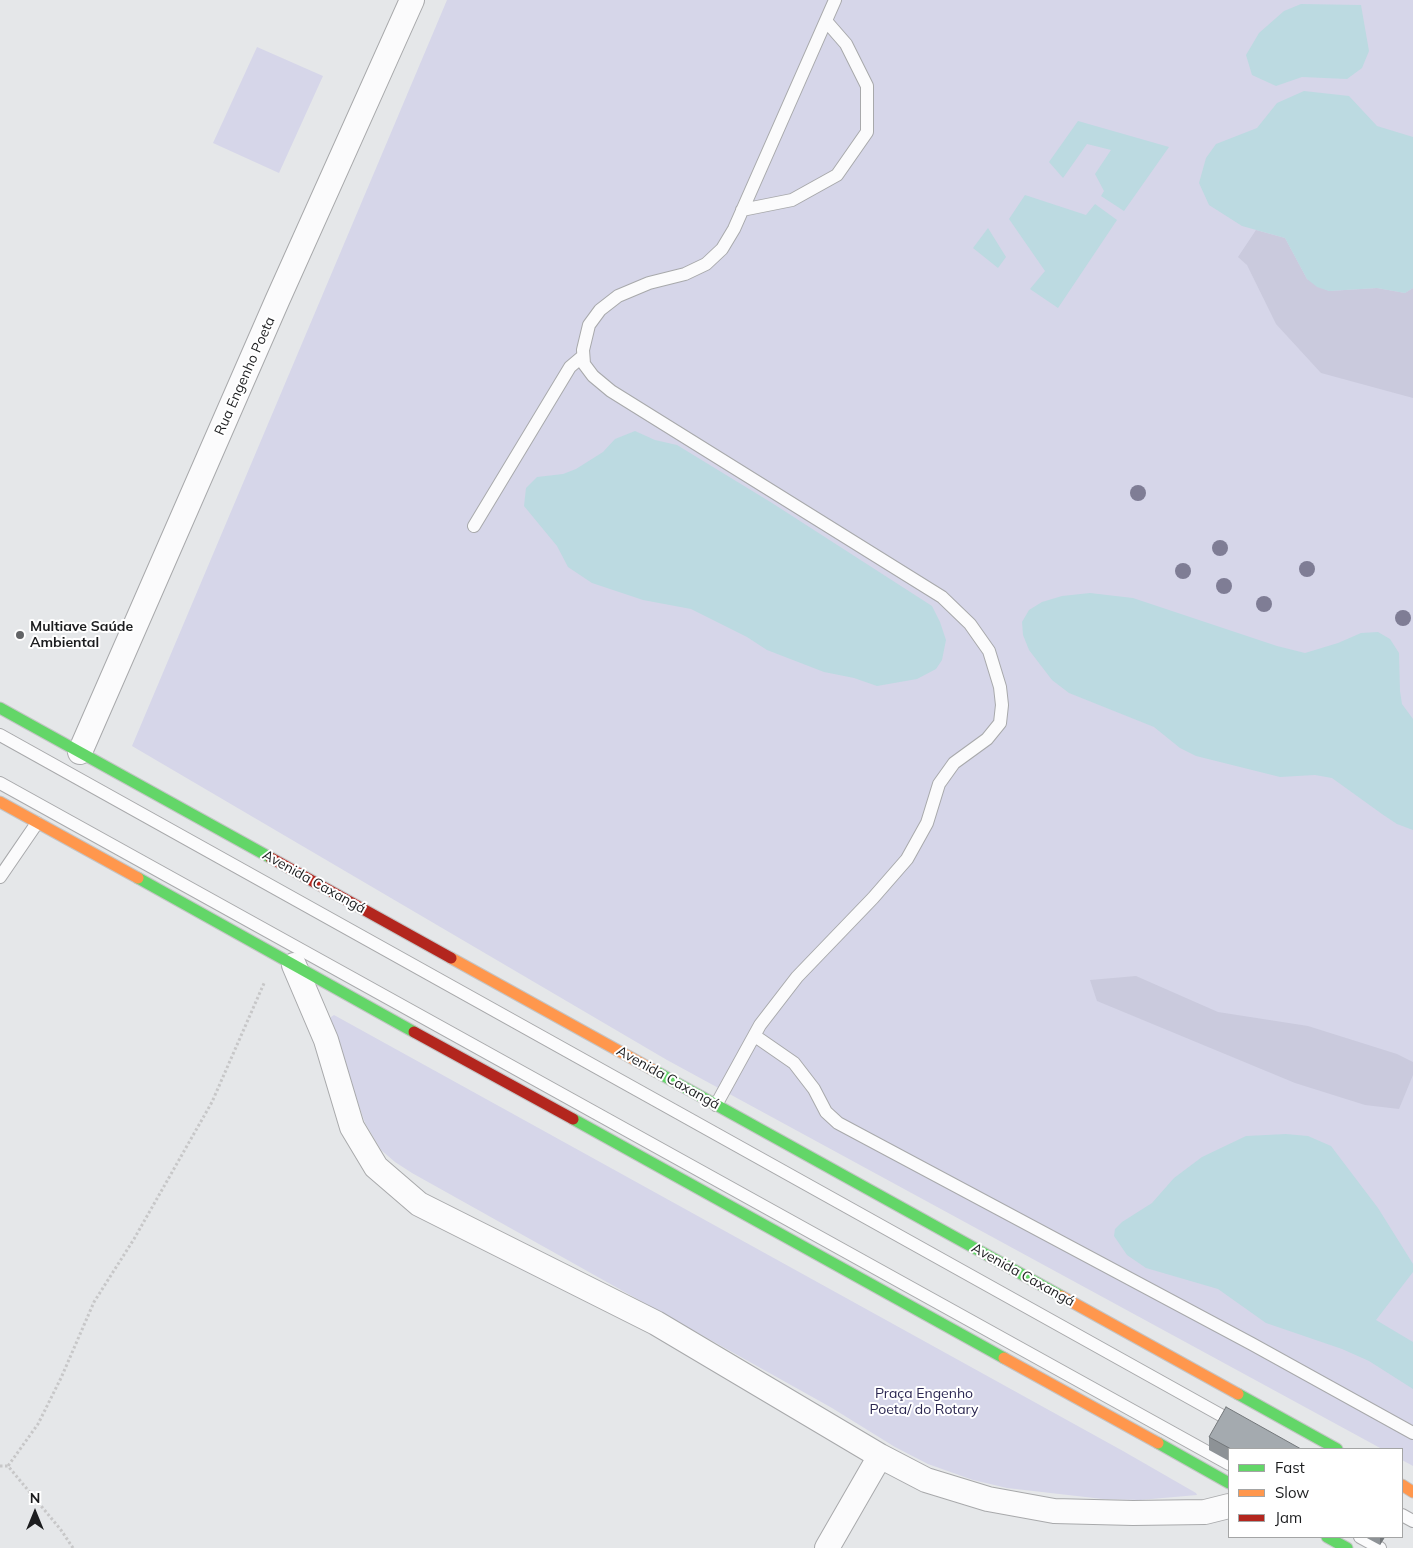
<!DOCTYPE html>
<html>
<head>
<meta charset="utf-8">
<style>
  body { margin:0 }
  #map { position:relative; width:1413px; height:1548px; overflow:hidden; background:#e5e7e9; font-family:Mulish,sans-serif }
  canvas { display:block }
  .legend { position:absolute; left:1228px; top:1448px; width:175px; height:90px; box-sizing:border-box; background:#fff; border:1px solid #a4a5a5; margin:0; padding:6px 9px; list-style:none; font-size:15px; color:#1c1d1f }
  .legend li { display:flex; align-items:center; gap:10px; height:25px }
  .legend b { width:25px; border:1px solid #a4a5a5 }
  .north { position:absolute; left:10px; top:1488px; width:50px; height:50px; -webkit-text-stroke:4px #fff; paint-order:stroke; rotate:0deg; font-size:14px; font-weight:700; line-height:20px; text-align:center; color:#1c1d1f }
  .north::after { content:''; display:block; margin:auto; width:18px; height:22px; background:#1c1d1f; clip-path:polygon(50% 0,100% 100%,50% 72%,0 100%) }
</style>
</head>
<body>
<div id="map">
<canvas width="1413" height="1548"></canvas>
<ul class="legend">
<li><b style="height:6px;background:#63d668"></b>Fast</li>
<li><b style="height:6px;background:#ff974d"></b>Slow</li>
<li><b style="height:6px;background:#b3261e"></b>Jam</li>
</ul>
<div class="north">N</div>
</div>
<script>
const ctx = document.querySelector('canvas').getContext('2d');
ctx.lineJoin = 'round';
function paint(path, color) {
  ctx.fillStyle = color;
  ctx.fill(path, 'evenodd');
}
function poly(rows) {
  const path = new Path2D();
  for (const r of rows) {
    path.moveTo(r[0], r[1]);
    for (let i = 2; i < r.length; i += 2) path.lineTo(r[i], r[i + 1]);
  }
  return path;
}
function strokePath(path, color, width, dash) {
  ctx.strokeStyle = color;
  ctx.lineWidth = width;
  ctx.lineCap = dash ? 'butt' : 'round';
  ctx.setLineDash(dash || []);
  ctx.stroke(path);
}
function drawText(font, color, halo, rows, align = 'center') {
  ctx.font = font + ' Mulish,sans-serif';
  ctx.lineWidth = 4;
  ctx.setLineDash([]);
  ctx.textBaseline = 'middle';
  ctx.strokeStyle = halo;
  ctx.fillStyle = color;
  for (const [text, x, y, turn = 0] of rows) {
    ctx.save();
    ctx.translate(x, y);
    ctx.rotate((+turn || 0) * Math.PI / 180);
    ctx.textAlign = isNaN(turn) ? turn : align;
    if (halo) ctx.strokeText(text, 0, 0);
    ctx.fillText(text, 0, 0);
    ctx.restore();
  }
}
paint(poly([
  [447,0,1413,0,1413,1466,1402,1460,1402,1449,1382,1449,667,1060,132,746],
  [257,47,323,76,279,173,213,143],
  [334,1015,1123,1451,1196,1493,1197,1495,1140,1500,1103,1499,1007,1488,973,1480,928,1464,895,1447,832,1408,412,1173,395,1162,381,1150,365,1123,330,1022,331,1017]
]), '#d6d6e9');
paint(poly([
  [1256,230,1285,238,1307,279,1329,291,1377,288,1405,293,1413,288,1413,398,1321,373,1276,324,1247,265,1238,257],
  [1136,976,1218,1012,1308,1026,1397,1054,1413,1062,1413,1075,1399,1109,1365,1105,1295,1083,1097,1001,1090,980]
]), '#cacadd');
paint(poly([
  [1301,4,1361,5,1369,51,1362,68,1347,79,1302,77,1276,86,1252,75,1246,55,1259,33,1284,11],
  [1304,91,1349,96,1377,126,1413,137,1413,288,1405,293,1377,288,1329,291,1317,287,1307,279,1285,238,1242,226,1209,205,1199,183,1206,158,1216,144,1257,128,1277,103],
  [1078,121,1169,147,1124,211,1101,196,1104,191,1095,174,1111,150,1087,144,1063,178,1049,162],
  [1025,195,1086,215,1095,204,1117,220,1058,308,1030,289,1045,271,1009,219],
  [988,228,1006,257,998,268,973,248],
  [635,431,655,440,677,445,772,503,932,606,940,622,946,640,942,660,936,669,917,679,877,686,854,678,824,672,767,650,747,637,691,609,643,600,592,583,568,567,557,546,524,506,526,488,537,477,563,474,576,469,603,452,615,439],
  [1090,593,1133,598,1277,646,1305,653,1338,643,1361,633,1378,632,1390,639,1399,653,1400,691,1402,704,1413,719,1413,830,1397,824,1382,814,1332,778,1315,775,1280,777,1196,756,1180,748,1154,727,1069,693,1052,680,1029,650,1023,635,1022,622,1029,610,1042,602,1062,596],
  [1286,1134,1308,1136,1331,1146,1378,1208,1413,1264,1413,1272,1376,1320,1413,1342,1413,1389,1369,1361,1342,1349,1266,1323,1218,1289,1146,1268,1127,1255,1114,1236,1115,1229,1122,1222,1152,1203,1174,1178,1202,1157,1246,1136]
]), '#bcdae1');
const lane = poly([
  [742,210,792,200,837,175,867,132,867,86,846,44,826,21],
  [474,526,570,367,583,356],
  [0,735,1235,1423],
  [0,783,1229,1464],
  [0,877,37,823],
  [755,1036,794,1063,814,1089,826,1112,838,1123,1252,1344,1413,1433],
  [716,1105,760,1025,797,977,873,898,907,859,927,823,939,784,954,763,987,739,1000,723,1002,705,1000,687,989,651,970,624,942,597,611,391,593,376,584,364,583,350,589,325,600,310,618,296,649,283,685,274,706,264,722,249,734,229,835,0],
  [1402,1515,1413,1521],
  [1360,1537,1380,1548]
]);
const street = poly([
  [80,752,277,301,412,0],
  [294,965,326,1040,352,1127,376,1167,419,1204,656,1323,880,1456,926,1480,988,1499,1054,1511,1133,1513,1205,1512,1229,1506],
  [827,1548,880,1456]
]);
const fast = poly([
  [0,708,271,858],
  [138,878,414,1032],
  [655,1071,1061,1296],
  [573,1119,1004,1358],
  [1238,1394,1337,1449],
  [1158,1443,1229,1483],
  [1327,1537,1347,1548]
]);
const slow = poly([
  [0,802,138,878],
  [451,958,655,1071],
  [1061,1296,1238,1394],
  [1004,1358,1158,1443],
  [1402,1485,1413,1492]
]);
const jam = poly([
  [271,858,451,958],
  [414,1032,573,1119]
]);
strokePath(lane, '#a8a9ab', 14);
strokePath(street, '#a8a9ab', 26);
strokePath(fast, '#c4c5c6', 13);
strokePath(slow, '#c4c5c6', 13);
strokePath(jam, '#c4c5c6', 13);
strokePath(poly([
  [0,1466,8,1466],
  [73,1548,61,1530,8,1466,38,1424,61,1378,94,1302,134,1239,212,1102,265,981]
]), '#c7c7c8', 3, [2.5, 2.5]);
strokePath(lane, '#fbfbfc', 12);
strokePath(street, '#fbfbfc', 24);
strokePath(fast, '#63d668', 11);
strokePath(slow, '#ff974d', 11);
strokePath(jam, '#b3261e', 11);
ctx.fillStyle = '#7f7d95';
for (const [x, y] of [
  [1138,493],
  [1220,548],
  [1307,569],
  [1183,571],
  [1224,586],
  [1264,604],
  [1403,618]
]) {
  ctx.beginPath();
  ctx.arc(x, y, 8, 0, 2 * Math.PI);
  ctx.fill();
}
paint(poly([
  [1209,1437,1301,1449,1229,1449,1229,1461,1209,1450],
  [1365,1537,1385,1537,1380,1545]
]), '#8d9296');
paint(poly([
  [1380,1537,1385,1537,1380,1545]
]), '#73777a');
const building = poly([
  [1226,1407,1301,1449,1231,1449,1209,1437,1226,1407]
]);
paint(building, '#a4aaaf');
strokePath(building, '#73777a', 1);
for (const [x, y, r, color] of [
  [20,635,5,"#626466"]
]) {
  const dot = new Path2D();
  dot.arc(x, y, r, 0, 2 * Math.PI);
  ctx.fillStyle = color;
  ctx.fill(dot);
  strokePath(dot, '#fff', 2);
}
drawText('14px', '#1c1d1f', '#fff', [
  ["Rua Engenho Poeta",245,376,-66],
  ["Avenida Caxangá",314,882,29],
  ["Avenida Caxangá",668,1078,29],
  ["Avenida Caxangá",1023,1275,29]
]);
drawText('bold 14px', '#1c1d1f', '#fff', [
  ["Multiave Saúde",30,627],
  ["Ambiental",30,643]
], 'left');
drawText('14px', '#2b2751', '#fff', [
  ["Praça Engenho",924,1394],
  ["Poeta/ do Rotary",924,1410]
]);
</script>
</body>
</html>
